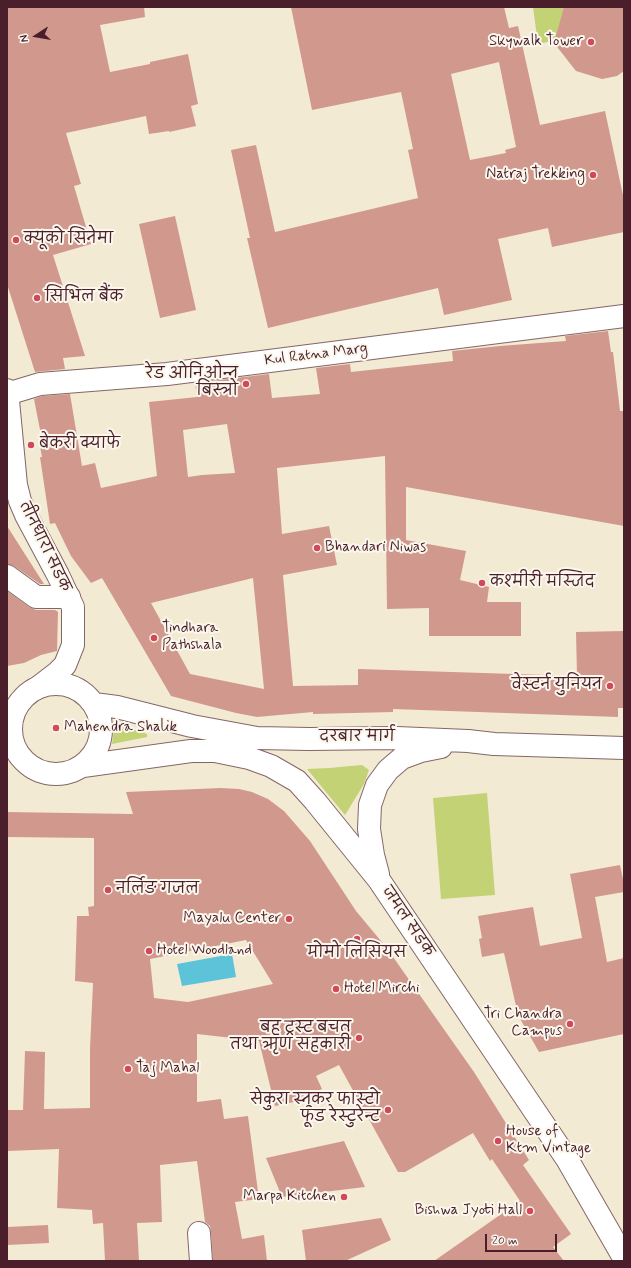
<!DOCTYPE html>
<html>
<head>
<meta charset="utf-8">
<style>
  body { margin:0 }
  #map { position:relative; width:631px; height:1268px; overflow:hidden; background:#f3ead3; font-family:Mynerve,sans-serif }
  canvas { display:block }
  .frame { position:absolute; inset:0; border:8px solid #4a1f2b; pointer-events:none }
  .north { position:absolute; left:16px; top:16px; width:40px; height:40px; -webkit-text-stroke:3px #fbf7ec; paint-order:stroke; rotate:258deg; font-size:11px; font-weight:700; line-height:16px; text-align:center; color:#4a1f2b }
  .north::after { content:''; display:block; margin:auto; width:14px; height:18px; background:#4a1f2b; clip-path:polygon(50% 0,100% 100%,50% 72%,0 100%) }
  .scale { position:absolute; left:485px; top:1234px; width:72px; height:18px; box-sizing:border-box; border:2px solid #4a1f2b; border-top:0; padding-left:5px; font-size:12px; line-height:14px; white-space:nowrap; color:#4a1f2b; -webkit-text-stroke:3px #fbf7ec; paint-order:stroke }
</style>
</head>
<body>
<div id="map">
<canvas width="631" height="1268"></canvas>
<div class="frame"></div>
<div class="north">N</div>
<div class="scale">20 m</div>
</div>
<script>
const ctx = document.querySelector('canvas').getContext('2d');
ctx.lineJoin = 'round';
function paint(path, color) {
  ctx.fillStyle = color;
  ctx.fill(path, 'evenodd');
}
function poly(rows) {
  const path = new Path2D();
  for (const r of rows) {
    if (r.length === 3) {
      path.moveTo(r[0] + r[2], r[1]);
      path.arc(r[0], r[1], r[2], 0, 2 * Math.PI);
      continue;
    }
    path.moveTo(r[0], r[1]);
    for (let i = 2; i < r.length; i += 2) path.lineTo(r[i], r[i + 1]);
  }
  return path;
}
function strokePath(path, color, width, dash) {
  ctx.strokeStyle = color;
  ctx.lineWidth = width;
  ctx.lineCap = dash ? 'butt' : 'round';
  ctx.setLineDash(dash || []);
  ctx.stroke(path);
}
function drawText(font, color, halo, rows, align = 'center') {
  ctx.font = font + ' Mynerve,"Playpen Sans Deva",sans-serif';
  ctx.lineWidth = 4;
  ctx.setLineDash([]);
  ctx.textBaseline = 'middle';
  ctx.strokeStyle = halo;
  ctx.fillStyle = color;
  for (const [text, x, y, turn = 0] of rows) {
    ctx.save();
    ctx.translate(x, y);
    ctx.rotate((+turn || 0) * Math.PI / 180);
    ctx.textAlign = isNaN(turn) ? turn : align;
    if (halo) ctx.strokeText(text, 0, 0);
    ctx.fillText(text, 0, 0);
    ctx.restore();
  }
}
paint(poly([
  [533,7,624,7,624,25,538,44],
  [115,723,147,734,147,737,112,744],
  [362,765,369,770,364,784,345,815,307,769,329,768],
  [487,793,495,895,441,899,433,798]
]), '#c2d274');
paint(poly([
  [232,954,236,977,182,986,177,964]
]), '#5cc3d8');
paint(poly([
  [7,7,144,7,145,17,100,25,110,72,150,64,150,62,188,54,198,104,191,106,196,126,169,132,169,131,149,134,146,116,66,133,81,184,74,186,91,244,53,255,85,356,63,358,65,369,35,372,7,284],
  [291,7,504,7,509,28,518,26,540,125,605,111,624,200,624,232,552,247,548,228,498,239,512,300,444,315,438,288,268,328,247,238,250,238,231,150,256,145,275,232,418,198,408,150,413,149,401,92,312,110],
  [499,62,516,147,505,150,506,153,470,160,451,74],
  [564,7,624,7,624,71,617,76,602,79,576,71,554,43],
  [175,216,196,310,160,318,139,224],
  [608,331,611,352,613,352,620,411,624,411,624,526,406,487,406,540,466,551,460,580,489,587,487,602,521,602,521,636,429,636,429,608,387,609,385,456,277,468,282,534,329,526,337,565,283,575,293,686,358,685,358,669,577,676,576,632,624,631,624,708,618,708,618,717,393,709,393,712,313,714,313,712,257,717,236,713,171,696,102,578,91,583,71,556,55,523,50,524,40,457,42,457,39,441,42,440,34,399,42,396,70,394,82,466,95,463,101,488,157,476,149,402,197,397,195,383,269,374,272,398,320,394,316,368,350,364,351,372,453,361,452,351,500,346,566,341,565,336],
  [227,424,235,473,202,475,188,477,183,430],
  [253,578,264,689,190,674,151,603],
  [7,526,44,584,40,584,14,566,7,564],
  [7,591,29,607,36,610,55,610,58,612,57,651,41,655,24,663,7,666],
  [221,788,239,789,252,792,268,799,284,811,310,841,356,911,386,947,474,1072,529,1160,523,1165,571,1234,553,1247,564,1261,434,1261,520,1201,492,1159,490,1161,473,1133,405,1172,398,1172,339,1065,316,1076,322,1089,320,1090,323,1096,275,1106,259,1041,197,1034,197,1102,221,1099,224,1119,248,1116,259,1199,235,1202,242,1239,264,1235,267,1261,213,1261,211,1232,210,1226,205,1222,197,1161,160,1165,162,1222,137,1223,139,1261,105,1261,103,1223,93,1224,92,1210,57,1208,59,1149,7,1151,7,1110,23,1110,25,1051,45,1052,44,1109,90,1108,90,1049,93,983,75,981,77,916,89,916,88,907,94,906,94,838,7,837,7,812,133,814,126,792],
  [246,940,273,984,188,1002,154,998,150,959],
  [620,865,624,884,624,892,595,897,607,962,624,958,624,1034,539,1052,518,1015,504,953,482,957,479,939,482,938,478,916,533,907,540,946,582,938,570,874],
  [344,1141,365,1187,282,1197,266,1158],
  [381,1218,391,1240,345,1261,306,1261,302,1230],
  [48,1225,49,1243,7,1245,7,1227]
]), '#d1988e');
const minor = poly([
  [7,394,40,384,167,374,624,316],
  [7,576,36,597,69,597],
  [199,1233,201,1261]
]);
const secondary = poly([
  [7,390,16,485,20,501,26,515,58,575,73,607,73,645,65,665,57,673,40,686]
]);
const primary = poly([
  [56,729,45],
  [94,704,117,707,192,726,257,738,309,739,397,738,468,741,494,744,624,748],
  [83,766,191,751,215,751,249,758,271,766,297,781,315,801,379,880,567,1159,624,1258],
  [378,874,373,855,369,829,370,805,377,785,388,770,402,758,421,751,441,747]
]);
strokePath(minor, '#856666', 24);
strokePath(secondary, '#856666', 24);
strokePath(primary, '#856666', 24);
strokePath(minor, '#fff', 22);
strokePath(secondary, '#fff', 22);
strokePath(primary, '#fff', 22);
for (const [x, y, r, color] of [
  [591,42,4,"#d1495b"],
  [593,175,4,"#d1495b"],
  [16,240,4,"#d1495b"],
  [37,298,4,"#d1495b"],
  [246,384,4,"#d1495b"],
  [31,445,4,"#d1495b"],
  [317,548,4,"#d1495b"],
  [482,583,4,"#d1495b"],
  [154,638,4,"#d1495b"],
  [610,686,4,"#d1495b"],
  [56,728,4,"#d1495b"],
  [108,890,4,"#d1495b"],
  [289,919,4,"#d1495b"],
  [357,939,4,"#d1495b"],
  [149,951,4,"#d1495b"],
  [336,989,4,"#d1495b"],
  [570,1024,4,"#d1495b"],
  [359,1038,4,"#d1495b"],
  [128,1069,4,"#d1495b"],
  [388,1110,4,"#d1495b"],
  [498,1141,4,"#d1495b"],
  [344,1197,4,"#d1495b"],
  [530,1211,4,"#d1495b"]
]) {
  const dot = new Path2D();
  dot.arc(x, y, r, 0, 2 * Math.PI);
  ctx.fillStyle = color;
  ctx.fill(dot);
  strokePath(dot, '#fbf7ec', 1.5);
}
drawText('15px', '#4a1f2b', '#fbf7ec', [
  ["Skywalk Tower",583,42,"right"],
  ["Natraj Trekking",585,175,"right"],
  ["क्यूको सिनेमा",24,240],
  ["सिभिल बैंक",45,298],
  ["रेड ओनिओन्न",238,375,"right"],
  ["बिस्त्रो",238,392,"right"],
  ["बेकरी क्याफे",39,445],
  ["Bhandari Niwas",325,548],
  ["कश्मीरी मस्जिद",490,583],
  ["Tindhara",162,629],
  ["Pathshala",162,646],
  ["वेस्टर्न युनियन",602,686,"right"],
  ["Mahendra Shalik",64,728],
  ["नर्लिङ गजल",116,890],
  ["Mayalu Center",281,919,"right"],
  ["Hotel Woodland",157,951],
  ["मोमो लिसियस",357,954,"center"],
  ["Hotel Mirchi",344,989],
  ["Tri Chandra",562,1015,"right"],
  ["Campus",562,1032,"right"],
  ["बहु ट्रस्ट बचत",351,1029,"right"],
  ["तथा ऋण सहकारी",351,1046,"right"],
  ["Taj Mahal",136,1069],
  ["सेकुरा स्नूकर फास्टो",380,1101,"right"],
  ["फूड रेस्टुरेन्ट",380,1118,"right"],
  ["House of",506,1132],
  ["Ktm Vintage",506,1149],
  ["Marpa Kitchen",336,1197,"right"],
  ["Bishwa Jyoti Hall",522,1211,"right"]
], 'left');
drawText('15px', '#4a1f2b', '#fbf7ec', [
  ["Kul Ratna Marg",316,355,-7],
  ["तीनधारा सडक",44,547,64],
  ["दरबार मार्ग",357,738],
  ["जमल सडक",407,922,56]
]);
</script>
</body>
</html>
